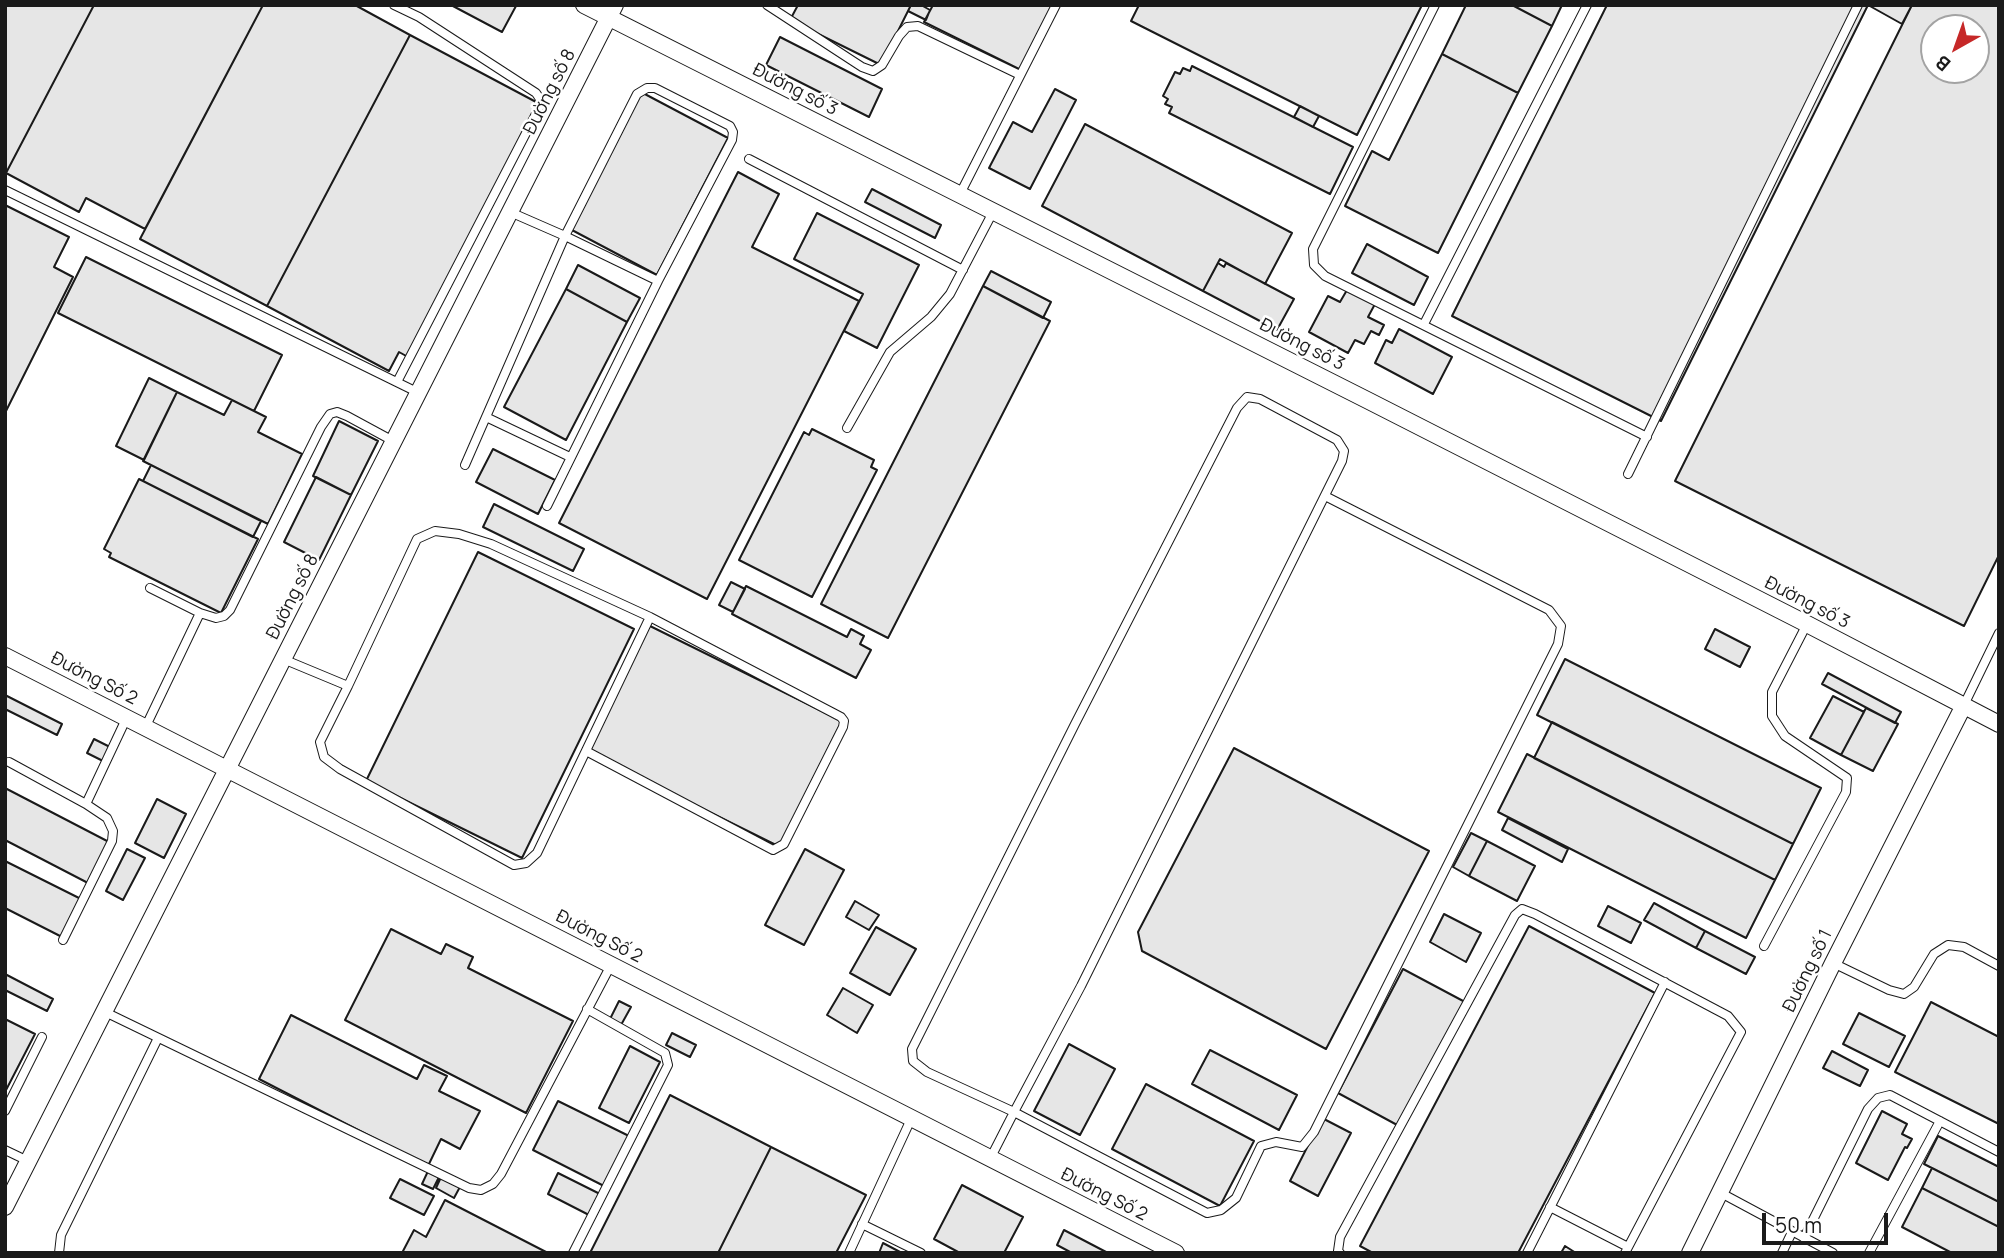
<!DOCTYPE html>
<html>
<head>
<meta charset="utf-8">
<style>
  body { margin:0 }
  #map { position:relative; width:2004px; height:1258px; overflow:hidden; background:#fff; font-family:Manrope,sans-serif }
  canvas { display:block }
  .frame { position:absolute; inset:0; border:7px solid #1a1a1a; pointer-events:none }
  .north { position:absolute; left:1920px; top:14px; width:70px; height:70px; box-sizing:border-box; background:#fff; border:2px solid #a3a3a3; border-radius:50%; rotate:220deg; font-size:19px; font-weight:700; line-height:28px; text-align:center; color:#1a1a1a }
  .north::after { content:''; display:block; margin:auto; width:24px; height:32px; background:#c62828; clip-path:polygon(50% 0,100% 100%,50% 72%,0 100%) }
  .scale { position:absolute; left:1762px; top:1213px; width:126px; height:32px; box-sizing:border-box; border:4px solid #1a1a1a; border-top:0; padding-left:9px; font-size:21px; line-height:24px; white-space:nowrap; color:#1a1a1a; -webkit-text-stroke:5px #fff; paint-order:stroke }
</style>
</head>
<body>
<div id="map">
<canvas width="2004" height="1258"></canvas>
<div class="frame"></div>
<div class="north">B</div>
<div class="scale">50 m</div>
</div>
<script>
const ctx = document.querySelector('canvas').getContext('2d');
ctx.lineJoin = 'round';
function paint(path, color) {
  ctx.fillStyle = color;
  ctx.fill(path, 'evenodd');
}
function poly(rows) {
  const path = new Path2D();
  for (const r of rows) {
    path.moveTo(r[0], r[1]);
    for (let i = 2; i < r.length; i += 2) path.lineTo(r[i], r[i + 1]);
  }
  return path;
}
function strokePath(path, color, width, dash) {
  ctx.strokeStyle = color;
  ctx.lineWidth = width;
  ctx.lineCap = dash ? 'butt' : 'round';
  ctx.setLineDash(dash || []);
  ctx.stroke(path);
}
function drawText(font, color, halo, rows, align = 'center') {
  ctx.font = font + ' Manrope,sans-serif';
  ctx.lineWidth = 5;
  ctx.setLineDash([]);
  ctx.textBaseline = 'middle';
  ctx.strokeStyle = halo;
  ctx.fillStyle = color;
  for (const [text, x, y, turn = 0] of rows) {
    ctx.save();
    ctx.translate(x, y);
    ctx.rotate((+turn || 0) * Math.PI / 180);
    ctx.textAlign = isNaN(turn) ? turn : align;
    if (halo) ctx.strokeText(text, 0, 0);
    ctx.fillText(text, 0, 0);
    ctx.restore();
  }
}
const building = poly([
  [5,5,94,5,6,173,5,173,5,5],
  [94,5,263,5,145,229,86,198,79,212,6,173,94,5],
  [263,5,355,5,410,35,267,306,140,239,263,5],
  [451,5,514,5,516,6,502,32,451,5],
  [798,5,911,5,881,65,790,20,798,5],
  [911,5,921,5,930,10,926,20,908,11,911,5],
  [933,5,1054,5,1021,70,924,22,933,5],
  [1139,5,1422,5,1357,135,1131,21,1139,5],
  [1466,5,1512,5,1552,26,1518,93,1442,54,1466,5],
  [1512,5,1562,5,1552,26,1512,5],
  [1607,5,1868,5,1661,421,1452,316,1607,5],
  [1868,5,1912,5,1902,24,1868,5],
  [1912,5,1999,5,1999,555,1964,626,1675,481,1912,5],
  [1934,28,1976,28,1976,70,1934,70,1934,28],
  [410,35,538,103,408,357,399,352,389,371,267,306,410,35],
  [780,37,882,89,869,117,766,65,780,37],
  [1442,54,1518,93,1438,253,1345,206,1372,151,1389,160,1442,54],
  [1192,66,1353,147,1330,194,1169,113,1172,107,1165,104,1168,99,1163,96,1175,72,1180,74,1183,68,1190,71,1192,66],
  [1055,89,1076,100,1030,189,989,168,1013,122,1032,132,1055,89],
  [641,92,728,138,657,275,570,229,641,92],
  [1300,106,1319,116,1313,127,1294,117,1300,106],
  [1085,124,1292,233,1265,284,1220,259,1203,291,1042,206,1085,124],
  [738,172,779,194,752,247,859,301,707,599,559,523,738,172],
  [872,189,941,225,935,238,865,202,872,189],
  [5,205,69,237,54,267,73,277,5,413,5,205],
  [817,213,919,265,877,348,844,331,863,294,794,259,817,213],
  [1367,244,1428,277,1414,305,1352,273,1367,244],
  [86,257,282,355,254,411,58,313,86,257],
  [1218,263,1224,267,1226,263,1294,299,1277,330,1203,291,1218,263],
  [578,265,640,298,627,322,566,289,578,265],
  [991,271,1051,302,1043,318,983,286,991,271],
  [983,286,1050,321,888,638,821,604,983,286],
  [566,289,627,322,566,440,504,407,566,289],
  [1347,290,1375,304,1368,317,1384,325,1379,335,1371,331,1364,344,1355,340,1348,353,1309,332,1328,296,1340,302,1347,290],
  [1399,329,1452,357,1433,394,1375,363,1386,340,1392,343,1399,329],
  [149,378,177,392,144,460,116,446,149,378],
  [177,392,224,415,232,400,266,417,258,432,302,454,268,524,143,461,177,392],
  [339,421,378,441,351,495,313,476,339,421],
  [812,429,874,460,871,467,877,470,812,597,739,560,804,432,809,435,812,429],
  [493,449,555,480,538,514,476,482,493,449],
  [151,465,261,521,253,537,143,481,151,465],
  [316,477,351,495,319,560,284,542,316,477],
  [139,479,258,539,221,613,109,557,111,553,104,549,139,479],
  [494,504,584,549,573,571,483,527,494,504],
  [478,552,634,629,522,858,366,781,478,552],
  [731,582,745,589,733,612,719,605,731,582],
  [746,586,847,637,851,629,864,636,860,644,871,650,856,678,732,614,746,586],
  [648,625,842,721,780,847,586,751,648,625],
  [1715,629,1750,647,1740,667,1705,649,1715,629],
  [1565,659,1821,788,1793,844,1537,715,1565,659],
  [1828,673,1901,712,1895,723,1822,684,1828,673],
  [5,695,62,724,57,735,5,709,5,695],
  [1833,696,1864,712,1841,755,1810,738,1833,696],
  [1866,708,1898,724,1873,771,1841,755,1866,708],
  [1552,722,1793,844,1775,880,1534,758,1552,722],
  [94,739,110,747,103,761,87,753,94,739],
  [1234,748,1429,851,1326,1049,1142,951,1138,932,1234,748],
  [1527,754,1775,880,1746,938,1498,812,1527,754],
  [5,788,109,842,88,883,5,840,5,788],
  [157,799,186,814,164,858,135,843,157,799],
  [1508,818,1568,849,1562,862,1502,830,1508,818],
  [1471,833,1487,841,1469,876,1453,867,1471,833],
  [1487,841,1535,866,1517,901,1469,876,1487,841],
  [127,849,145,858,123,900,106,891,127,849],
  [805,849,844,870,804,945,765,925,805,849],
  [5,861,81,899,62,937,5,908,5,861],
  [855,901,879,915,869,930,846,917,855,901],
  [1654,903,1705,931,1696,948,1644,920,1654,903],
  [1608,906,1641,923,1631,943,1598,926,1608,906],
  [1444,914,1481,933,1466,962,1430,942,1444,914],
  [1529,926,1655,993,1518,1253,1373,1253,1360,1246,1529,926],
  [876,927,916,949,890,995,850,973,876,927],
  [391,929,441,954,446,944,473,957,468,968,573,1021,526,1113,345,1020,391,929],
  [1705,931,1755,957,1746,974,1696,948,1705,931],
  [1403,969,1465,1002,1399,1126,1338,1093,1403,969],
  [5,974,53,999,47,1011,5,990,5,974],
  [843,988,873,1005,857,1033,827,1015,843,988],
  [619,1001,631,1007,621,1025,610,1019,619,1001],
  [1931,1002,1999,1037,1999,1124,1895,1072,1931,1002],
  [1859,1013,1905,1036,1889,1067,1843,1044,1859,1013],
  [291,1015,417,1079,424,1065,447,1076,439,1091,480,1111,460,1149,441,1139,428,1166,259,1079,291,1015],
  [5,1019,35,1034,5,1092,5,1019],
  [672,1033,696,1045,690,1057,666,1045,672,1033],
  [1069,1044,1115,1069,1080,1135,1034,1111,1069,1044],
  [630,1046,660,1062,629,1123,599,1108,630,1046],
  [1210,1050,1297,1095,1279,1130,1192,1084,1210,1050],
  [1832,1051,1868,1070,1860,1086,1823,1068,1832,1051],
  [1146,1084,1254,1141,1220,1206,1112,1149,1146,1084],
  [670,1095,771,1147,718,1253,590,1253,670,1095],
  [558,1101,629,1136,604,1186,533,1150,558,1101],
  [1882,1111,1907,1124,1902,1134,1912,1139,1907,1148,1905,1147,1888,1180,1856,1163,1882,1111],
  [1322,1118,1351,1133,1318,1196,1290,1181,1322,1118],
  [1938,1136,1999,1167,1999,1202,1924,1164,1938,1136],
  [771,1147,866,1195,836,1253,718,1253,771,1147],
  [1932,1168,1999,1202,1999,1227,1922,1188,1932,1168],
  [429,1169,440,1175,433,1189,422,1184,429,1169],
  [558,1173,600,1194,589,1215,548,1194,558,1173],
  [442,1175,461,1185,454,1198,436,1188,442,1175],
  [400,1179,434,1196,424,1215,390,1198,400,1179],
  [962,1185,1023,1217,1004,1253,960,1253,934,1239,962,1185],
  [1922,1188,1999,1227,1999,1253,1952,1253,1902,1227,1922,1188],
  [445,1200,548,1253,402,1253,414,1230,426,1237,445,1200],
  [1064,1230,1108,1253,1072,1253,1057,1245,1064,1230],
  [883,1243,902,1253,879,1253,883,1243],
  [1565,1246,1576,1253,1561,1253,1565,1246]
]);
paint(building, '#e6e6e6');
strokePath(building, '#1a1a1a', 2);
const lane = poly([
  [394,5,419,17,536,93,540,99,539,108,397,382],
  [767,5,862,67,873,71,882,65,899,36,907,27,918,26,1020,75],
  [1435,5,1313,249,1314,265,1325,276,1647,437],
  [749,159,963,270],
  [5,190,419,393],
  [960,194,1056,5],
  [1424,324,1587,5],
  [486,417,570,457],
  [847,428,890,352,931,317,950,294,994,210],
  [465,465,565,236,637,94,647,88,655,88,730,126,733,132,732,140,658,281,565,236,510,212],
  [1628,474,1858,5],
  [547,506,658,281],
  [200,613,216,618,224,616,230,610,321,427,330,414,337,412,347,416,395,442],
  [283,659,348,686,417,539,435,531,459,534,491,544,650,617,841,717,844,721,843,727,784,844,773,850,586,751],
  [348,686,320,742,324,757,340,769,514,865,526,863,537,853,650,617],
  [1963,707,1999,633],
  [145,728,200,613,150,588],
  [9,762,86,804,127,717],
  [63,940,112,841,113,831,107,818,86,804],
  [1764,946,1846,792,1847,778,1785,736,1772,716,1772,692,1807,624],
  [1833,963,1889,990,1904,994,1914,987,1934,954,1948,945,1964,947,1999,966],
  [105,1012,469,1188,481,1190,493,1184,501,1174,611,965],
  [5,1111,42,1037],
  [5,1150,28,1161],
  [990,1159,1014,1112,1081,986,1342,461,1344,451,1337,440,1260,399,1247,397,1237,408,1075,724,912,1049,913,1061,927,1072,1014,1112,1207,1213,1221,1210,1236,1198,1261,1146,1276,1142,1302,1147,1314,1132,1558,644,1561,626,1549,610,1325,496],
  [1721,1193,1833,1253],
  [1550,1207,1628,1247],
  [862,1224,921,1253],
  [1804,1238,1868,1109,1878,1098,1890,1095,1999,1152],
  [59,1253,61,1235,158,1038],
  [573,1253,668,1065,665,1053,587,1009],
  [849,1253,912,1117],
  [1340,1253,1338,1251,1340,1237,1515,915,1522,909,1535,914,1728,1016,1741,1032,1625,1253],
  [1527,1253,1665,982],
  [1782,1253,1792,1232],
  [1869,1253,1940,1121]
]);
const street = poly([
  [584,5,1369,401,1807,624,1999,724],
  [5,656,1176,1253],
  [5,1207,615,5],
  [1690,1253,1833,963,1963,707]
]);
strokePath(lane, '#1a1a1a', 10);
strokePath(street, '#1a1a1a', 18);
strokePath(lane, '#fff', 8);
strokePath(street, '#fff', 16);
drawText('18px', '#1a1a1a', '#fff', [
  ["Đường số 3",795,90,27],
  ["Đường số 8",550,92,-63],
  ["Đường số 3",1302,345,27],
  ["Đường số 8",293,597,-63],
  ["Đường số 3",1807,603,27],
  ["Đường Số 2",94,679,27],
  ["Đường Số 2",599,937,27],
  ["Đường số 1",1808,971,-64],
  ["Đường Số 2",1104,1195,27]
]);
</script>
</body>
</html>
